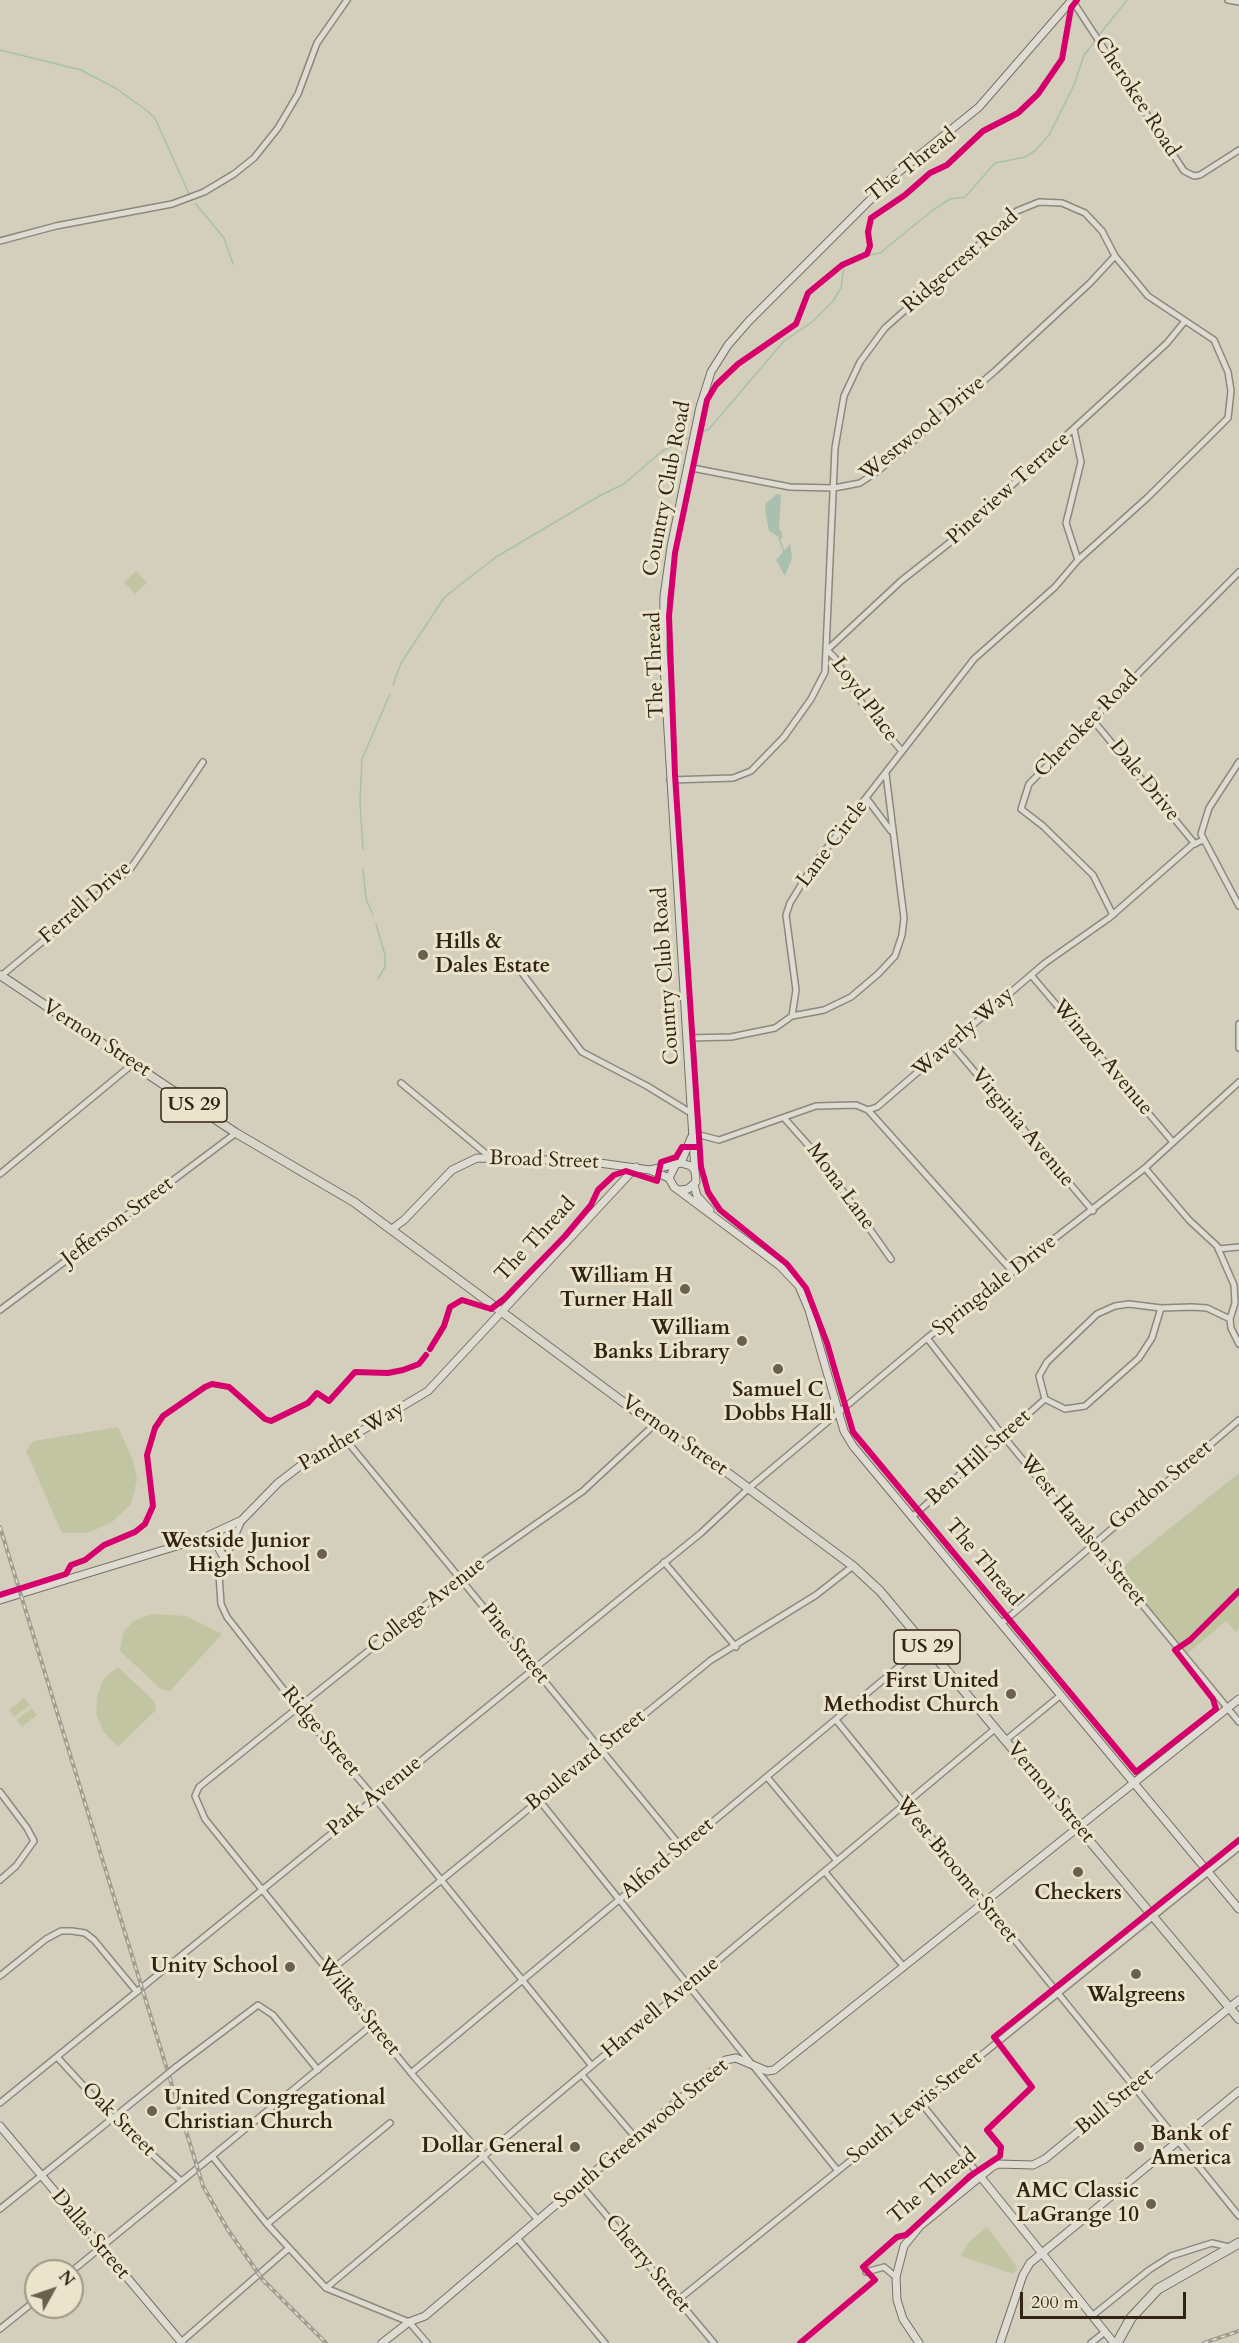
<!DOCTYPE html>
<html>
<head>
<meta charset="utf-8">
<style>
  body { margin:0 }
  #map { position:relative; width:1239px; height:2343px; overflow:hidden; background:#d4cfbc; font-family:Cardo,serif }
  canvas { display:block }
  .north { position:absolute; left:24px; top:2259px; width:60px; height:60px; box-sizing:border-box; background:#eae4cc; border:2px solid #a09782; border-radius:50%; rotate:50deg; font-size:16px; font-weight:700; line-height:24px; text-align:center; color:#322312 }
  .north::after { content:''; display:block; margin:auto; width:21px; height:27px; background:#6b5f4e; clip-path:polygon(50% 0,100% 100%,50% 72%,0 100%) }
  .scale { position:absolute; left:1020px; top:2292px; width:166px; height:27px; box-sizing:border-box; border:3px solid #322312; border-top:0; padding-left:8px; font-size:18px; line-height:21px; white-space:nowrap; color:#322312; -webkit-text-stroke:4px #eae4cc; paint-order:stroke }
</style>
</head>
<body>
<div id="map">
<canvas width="1239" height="2343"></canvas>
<div class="north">N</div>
<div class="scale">200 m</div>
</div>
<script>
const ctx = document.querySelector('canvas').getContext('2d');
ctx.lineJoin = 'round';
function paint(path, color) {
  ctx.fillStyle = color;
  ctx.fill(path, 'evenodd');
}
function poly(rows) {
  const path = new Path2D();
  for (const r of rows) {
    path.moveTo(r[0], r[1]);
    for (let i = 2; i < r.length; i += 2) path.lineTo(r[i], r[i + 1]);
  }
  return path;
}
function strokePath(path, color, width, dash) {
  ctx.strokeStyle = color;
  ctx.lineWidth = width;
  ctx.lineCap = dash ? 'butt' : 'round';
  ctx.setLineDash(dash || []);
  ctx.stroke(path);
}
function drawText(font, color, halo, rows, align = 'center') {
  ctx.font = font + ' Cardo,serif';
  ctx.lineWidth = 6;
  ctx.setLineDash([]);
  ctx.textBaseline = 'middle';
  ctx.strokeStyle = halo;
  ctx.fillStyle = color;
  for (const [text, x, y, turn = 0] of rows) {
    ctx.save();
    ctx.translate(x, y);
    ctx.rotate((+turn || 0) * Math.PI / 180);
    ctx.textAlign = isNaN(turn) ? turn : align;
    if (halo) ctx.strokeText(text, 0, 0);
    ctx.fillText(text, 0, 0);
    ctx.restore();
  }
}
paint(poly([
  [136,571,147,583,135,594,124,582],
  [118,1427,133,1460,137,1480,131,1504,112,1522,88,1533,62,1533,26,1451,33,1441],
  [1239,1473,1239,1629,1236,1632,1226,1621,1187,1654,1118,1570],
  [152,1614,186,1616,222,1634,170,1691,162,1690,120,1651,123,1633,133,1621],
  [118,1667,154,1701,156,1710,118,1747,104,1732,96,1713,98,1693,104,1678],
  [24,1698,30,1705,14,1717,9,1710],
  [32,1708,37,1715,22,1727,16,1720],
  [987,2227,1017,2266,1014,2274,961,2256,969,2242]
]), '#c2c5a1');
paint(poly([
  [777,494,781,495,779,529,782,533,782,539,769,531,765,510,766,503],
  [790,544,792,558,785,576,776,560]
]), '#a8c0ad');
strokePath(poly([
  [1100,34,1127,0],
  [0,50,81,70,117,89,146,110,155,118,189,194],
  [195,203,224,238,233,264],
  [702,432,709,429,784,341,812,322,833,301,841,288,844,266,855,258,880,253,933,210,950,199,965,197,995,163,1025,157,1036,150,1049,135,1074,85,1084,55,1095,41],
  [779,538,784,552],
  [393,685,401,663,444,598,456,588,496,557,601,495,624,484,662,451,689,438],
  [363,849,360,802,362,759,390,694],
  [363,869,366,899,373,915],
  [376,924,385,955,385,967,378,979]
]), '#a8c0ad', 1.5);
const street = poly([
  [1072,0,1184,171,1194,176,1200,175,1239,150],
  [1228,0,1239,2],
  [0,241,56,226,172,204,204,192,234,174,254,158,278,128,298,94,317,43,347,0],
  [1074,429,1081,462,1066,523,1078,560],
  [687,467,790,487,834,488,860,483,878,471,995,371,1090,283,1115,256],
  [1092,719,1195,844],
  [901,750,865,708,835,658,827,650,901,581,972,525,1011,486,1167,343,1185,321],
  [1239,762,1209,808,1201,834,1239,906],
  [670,780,733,778,751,771,784,737,811,699,825,672,835,448,844,396,860,362,885,328,1017,211,1039,202,1062,203,1085,213,1102,231,1115,256,1148,296,1214,340,1228,372,1231,391,1228,418,1147,498,1078,560,1055,587,974,659,812,867,790,903,786,915,796,990,792,1016,775,1028,731,1037,688,1038],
  [867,799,891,831],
  [1113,915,1093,875,1043,826,1021,809,1029,784,1239,572],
  [519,969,582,1052,647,1086,691,1113],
  [1031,975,1172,1141],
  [1,976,131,868,203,762],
  [792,1016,824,1010,851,997,878,974,895,956,902,935,904,918,886,774],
  [1239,1024,1239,1048],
  [952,1045,1093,1211],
  [401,1083,490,1157],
  [868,1110,1013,1272],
  [785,1119,818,1156,891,1259],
  [692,1133,719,1140,816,1106,856,1105,868,1110,877,1107,1045,963,1109,918,1192,845,1203,840],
  [1145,1168,1189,1220,1217,1246,1234,1285,1235,1303,1230,1319,1231,1328,1239,1344],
  [0,1174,134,1063],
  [1218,1249,1239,1247],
  [0,1310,236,1133],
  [927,1338,1004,1437,1239,1722],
  [1045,1399,1039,1376,1047,1362,1097,1314,1115,1306,1129,1304,1161,1308,1192,1307,1207,1308,1230,1319],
  [1045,1399,1065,1409,1085,1406,1139,1358,1152,1338,1161,1308],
  [346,1440,682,1848],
  [912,1517,1045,1399],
  [242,1520,219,1574,221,1604,227,1617,298,1708,374,1797,592,2066],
  [664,1562,736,1647],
  [1002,1623,1239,1420],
  [836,1720,1239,2216],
  [1006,1740,1061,1695],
  [767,1777,837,1861],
  [0,1792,27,1828,34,1841,16,1866,0,1880],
  [539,1800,838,2171],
  [825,1872,904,1967],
  [330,1971,711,1660,816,1595,853,1566],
  [0,1976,46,1939,61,1931,72,1931,85,1933,94,1940,137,1992],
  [57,2057,113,2118,181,2181],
  [176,2067,258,2005,273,2015,318,2070],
  [411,2073,925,1645],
  [582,2075,635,2137],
  [0,2103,701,1533,749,1488,927,1338,1145,1168,1239,1082],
  [921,2103,980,2176],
  [212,2156,267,2224,326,2288,409,2322,427,2343],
  [580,2184,714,2343],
  [0,2209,154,2085],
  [538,2220,411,2073,243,1866,205,1819,195,1796,199,1787,459,1578,583,1491,654,1425],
  [267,2224,390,2123],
  [517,2238,605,2343],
  [72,2271,372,2025],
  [866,2272,884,2267,896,2277],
  [326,2288,996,1728],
  [678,2300,1239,1847],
  [1092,2316,1149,2270,1171,2256,1212,2243,1229,2247],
  [0,2329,36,2300],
  [180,2343,289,2248],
  [1091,2343,1105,2332]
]);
const secondary = poly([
  [681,1163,691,1138],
  [675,1166,669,1178,674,1187,780,1266,799,1286,809,1310,844,1431,853,1446,1239,1909],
  [650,1170,681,1163,691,1166,695,1171,696,1182,688,1189,680,1190],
  [695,1171,663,649,664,596,671,547,700,407,711,372,728,345,749,321,895,175,979,107,1072,0],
  [694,1185,697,1196,710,1210],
  [392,1229,404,1220,452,1170,477,1158,585,1161,650,1170,669,1178],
  [203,1538,216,1543,224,1558],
  [0,1600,203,1538,242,1520,278,1483,313,1456,346,1440,428,1391,636,1167],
  [0,2126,182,2343],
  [980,2176,1114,2343],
  [382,2343,409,2322,425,2316,726,2060,736,2058,767,2071,774,2070,1239,1699],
  [919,2343,903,2319,897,2300,896,2277,904,2246,920,2226,992,2167,998,2164,1033,2165,1045,2159,1239,2000],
  [1000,2343,1023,2275,1030,2263,1239,2091]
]);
const primary = poly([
  [0,975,236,1133,354,1202,654,1425,709,1459,853,1566,880,1591,1239,2019]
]);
const highway = poly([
  [1117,2343,1131,2318,1158,2289,1239,2243]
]);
strokePath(street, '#8c887b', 8);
strokePath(secondary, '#757064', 9);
strokePath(primary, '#757064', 10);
strokePath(highway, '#757064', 11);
strokePath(street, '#dedcd2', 5);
strokePath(secondary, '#dedcd2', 7);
strokePath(primary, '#d8d6ca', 8);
strokePath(highway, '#d8d6ca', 9);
const rail = poly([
  [0,1527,203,2186,228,2230,263,2280,326,2343],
  [1204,2343,1239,2331]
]);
strokePath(rail, '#9f9c93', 4);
strokePath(rail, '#eae4cc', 1.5, [4.5]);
const streetBridge = poly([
  [154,2085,176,2067]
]);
strokePath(streetBridge, '#8c887b', 8, []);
strokePath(streetBridge, '#dedcd2', 5);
strokePath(poly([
  [1077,0,1071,8,1062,59,1038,94,1018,113,983,131,947,165,930,173,905,195,871,218,868,232,870,246,867,254,842,265,808,293,796,324,738,364,716,385,707,400,675,553,669,616,675,775,701,1167,708,1192,720,1210,787,1264,806,1288,827,1343,853,1432,1136,1772,1216,1709,1213,1699,1175,1650,1190,1640,1239,1591],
  [430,1349,444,1326,450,1307,462,1300,491,1309,504,1299,565,1236,591,1205,598,1190,614,1175,626,1171,657,1181,661,1162,676,1157,682,1147,699,1147],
  [0,1595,66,1574,71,1565,85,1560,104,1545,135,1532,145,1524,153,1506,147,1455,155,1428,163,1416,205,1387,212,1384,229,1387,265,1419,271,1421,308,1403,317,1393,329,1401,355,1372,388,1373,403,1370,419,1364,426,1355],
  [800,2343,875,2280,863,2267,897,2237,906,2235,970,2176,1000,2156,1001,2147,987,2130,1032,2087,994,2037,1239,1840]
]), '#d6006c', 6);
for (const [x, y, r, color] of [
  [423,955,6,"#6b5f4e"],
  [685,1289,6,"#6b5f4e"],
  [742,1341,6,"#6b5f4e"],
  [778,1369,6,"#6b5f4e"],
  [322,1554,6,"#6b5f4e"],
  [1011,1694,6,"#6b5f4e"],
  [1078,1872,6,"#6b5f4e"],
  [290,1967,6,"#6b5f4e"],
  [1136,1974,6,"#6b5f4e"],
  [152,2111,6,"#6b5f4e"],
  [575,2147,6,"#6b5f4e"],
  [1139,2147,6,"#6b5f4e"],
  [1151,2204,6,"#6b5f4e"]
]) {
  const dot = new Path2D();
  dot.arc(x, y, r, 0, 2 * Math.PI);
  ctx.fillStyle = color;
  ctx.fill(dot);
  strokePath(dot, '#eae4cc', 2);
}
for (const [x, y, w] of [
  [194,1105,66],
  [927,1647,66]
]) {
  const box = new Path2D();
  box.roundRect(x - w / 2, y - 17, w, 34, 4.5);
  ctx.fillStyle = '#eae4cc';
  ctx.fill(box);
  strokePath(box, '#322312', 1.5);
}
drawText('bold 20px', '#322312', null, [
  ["US 29",194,1105],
  ["US 29",927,1647]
]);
drawText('21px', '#322312', '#eae4cc', [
  ["Cherokee Road",1136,97,57],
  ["The Thread",912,166,-38],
  ["Ridgecrest Road",961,262,-41],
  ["Westwood Drive",923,429,-39],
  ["Country Club Road",668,489,-79],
  ["Pineview Terrace",1009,489,-42],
  ["The Thread",656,665,-92],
  ["Loyd Place",864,700,54],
  ["Cherokee Road",1087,725,-46],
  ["Dale Drive",1144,781,51],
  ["Lane Circle",833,844,-53],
  ["Ferrell Drive",86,903,-41],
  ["Country Club Road",667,976,-94],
  ["Waverly Way",964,1033,-41],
  ["Vernon Street",96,1039,33],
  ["Winzor Avenue",1102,1058,50],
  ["Virginia Avenue",1022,1128,50],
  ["Broad Street",544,1161,2],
  ["Mona Lane",840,1187,54],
  ["Jefferson Street",118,1222,-37],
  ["The Thread",536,1240,-47],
  ["Springdale Drive",995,1286,-38],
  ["Vernon Street",674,1436,35],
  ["Panther Way",352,1437,-30],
  ["Ben Hill Street",979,1458,-42],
  ["Gordon Street",1161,1486,-40],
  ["West Haralson Street",1082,1531,51],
  ["The Thread",983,1563,50],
  ["College Avenue",427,1606,-38],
  ["Pine Street",514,1644,51],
  ["Ridge Street",320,1732,50],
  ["Boulevard Street",586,1761,-39],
  ["Vernon Street",1050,1793,50],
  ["Park Avenue",375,1797,-39],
  ["Alford Street",668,1859,-40],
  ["West Broome Street",956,1870,51],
  ["Wilkes Street",358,2007,51],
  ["Harwell Avenue",661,2008,-40],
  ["Bull Street",1115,2102,-39],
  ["South Lewis Street",915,2108,-39],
  ["Oak Street",118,2120,45],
  ["South Greenwood Street",642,2134,-40],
  ["The Thread",933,2187,-39],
  ["Dallas Street",90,2235,50],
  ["Cherry Street",647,2264,50]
]);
drawText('bold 21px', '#322312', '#eae4cc', [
  ["Hills &",435,943,"left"],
  ["Dales Estate",435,967,"left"],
  ["William H",673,1277],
  ["Turner Hall",673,1301],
  ["William",730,1329],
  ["Banks Library",730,1353],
  ["Samuel C",778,1391,"center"],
  ["Dobbs Hall",778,1415,"center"],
  ["Westside Junior",310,1542],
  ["High School",310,1566],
  ["First United",999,1682],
  ["Methodist Church",999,1706],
  ["Checkers",1078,1894,"center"],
  ["Unity School",278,1967],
  ["Walgreens",1136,1996,"center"],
  ["United Congregational",164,2099,"left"],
  ["Christian Church",164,2123,"left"],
  ["Bank of",1151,2135,"left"],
  ["America",1151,2159,"left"],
  ["Dollar General",563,2147],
  ["AMC Classic",1139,2192],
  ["LaGrange 10",1139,2216]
], 'right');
</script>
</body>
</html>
